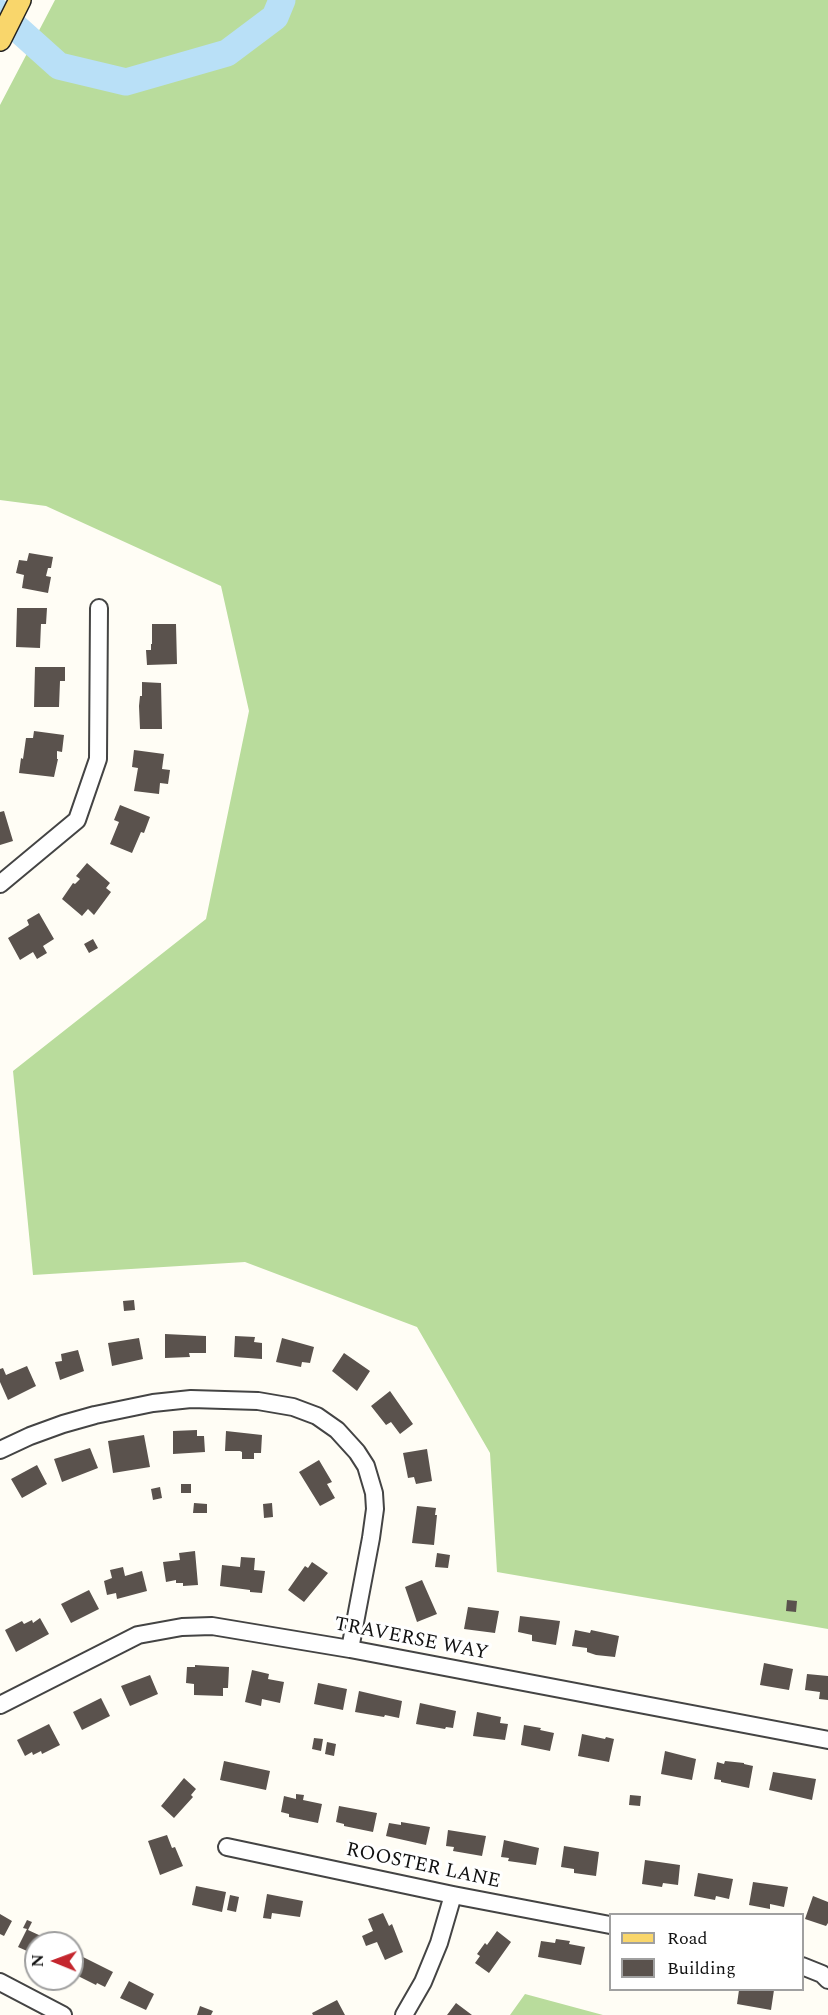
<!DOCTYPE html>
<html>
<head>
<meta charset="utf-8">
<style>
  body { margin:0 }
  #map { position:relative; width:828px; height:2015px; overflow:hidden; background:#fffdf5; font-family:Spectral,serif }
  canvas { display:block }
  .legend { position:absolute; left:609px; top:1913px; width:195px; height:78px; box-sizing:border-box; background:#fff; border:2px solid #a0a0a0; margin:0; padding:8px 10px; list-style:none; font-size:18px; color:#111 }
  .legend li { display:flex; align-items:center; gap:12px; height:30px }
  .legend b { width:30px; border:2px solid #a0a0a0 }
  .north { position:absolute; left:24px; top:1931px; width:60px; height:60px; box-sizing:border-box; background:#fff; border:2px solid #a0a0a0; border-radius:50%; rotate:271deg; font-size:16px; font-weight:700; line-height:24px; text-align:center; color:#111 }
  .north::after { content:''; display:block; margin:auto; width:21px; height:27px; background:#c4262e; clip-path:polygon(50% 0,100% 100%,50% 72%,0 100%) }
</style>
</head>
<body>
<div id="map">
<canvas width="828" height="2015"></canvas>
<ul class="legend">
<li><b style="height:8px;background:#f9d66b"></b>Road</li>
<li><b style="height:16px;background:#5a524d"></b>Building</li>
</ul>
<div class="north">N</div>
</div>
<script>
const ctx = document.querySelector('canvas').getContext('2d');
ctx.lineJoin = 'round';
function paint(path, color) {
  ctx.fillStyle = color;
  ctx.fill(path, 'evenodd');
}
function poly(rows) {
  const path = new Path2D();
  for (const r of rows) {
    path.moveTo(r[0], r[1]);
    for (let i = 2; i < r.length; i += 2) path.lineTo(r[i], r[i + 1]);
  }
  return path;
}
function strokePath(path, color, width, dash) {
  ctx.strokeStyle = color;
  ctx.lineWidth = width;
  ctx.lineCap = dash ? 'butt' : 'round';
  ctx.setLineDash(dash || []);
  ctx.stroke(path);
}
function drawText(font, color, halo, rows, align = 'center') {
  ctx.font = font + ' Spectral,serif';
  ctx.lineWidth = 6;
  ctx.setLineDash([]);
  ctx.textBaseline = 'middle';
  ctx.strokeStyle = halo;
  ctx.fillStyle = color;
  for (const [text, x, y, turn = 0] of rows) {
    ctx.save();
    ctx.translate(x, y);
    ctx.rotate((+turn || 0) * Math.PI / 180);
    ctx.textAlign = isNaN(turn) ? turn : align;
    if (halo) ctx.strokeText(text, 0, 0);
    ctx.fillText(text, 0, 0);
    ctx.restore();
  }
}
paint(poly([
  [55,0,828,0,828,1629,497,1572,490,1453,417,1327,245,1262,33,1275,13,1071,206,919,249,711,221,586,46,506,0,500,0,105],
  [525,1994,603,2015,510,2015]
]), '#b9dc9c');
strokePath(poly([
  [0,13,59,66,126,82,227,53,275,17,282,0]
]), '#b9e0f7', 27);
paint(poly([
  [29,553,53,557,51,568,48,568,46,576,51,577,48,593,22,588,24,575,16,573,19,560,27,561],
  [17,608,47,608,46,624,41,624,40,648,16,647],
  [152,624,176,624,177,664,147,665,146,650,151,650,151,644,152,644],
  [35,667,65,667,65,681,60,681,59,707,34,707],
  [142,682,161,683,162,729,140,729,139,706,140,696,142,696],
  [34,731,64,735,62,752,57,751,57,759,58,759,54,777,19,773,21,758,23,759,26,738,33,738],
  [134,750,164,754,162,769,170,770,168,784,160,783,159,794,134,791,138,768,132,767],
  [120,805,150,817,144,833,141,832,132,853,110,844,119,822,114,820],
  [4,811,13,841,0,845,0,812],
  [87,863,110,883,106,888,111,892,94,915,88,909,82,916,62,899,73,883,75,884,80,879,76,876],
  [39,913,54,939,43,946,47,953,37,959,33,952,20,960,8,938,29,925,27,920],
  [93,939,98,948,89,953,84,944],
  [134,1300,135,1310,124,1311,123,1301],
  [165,1334,206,1336,206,1353,189,1353,190,1357,165,1358],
  [235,1336,255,1337,254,1342,262,1343,262,1359,234,1357],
  [139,1338,143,1359,112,1366,108,1343],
  [282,1338,314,1347,310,1363,302,1362,301,1367,276,1362],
  [78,1350,84,1371,60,1380,55,1362,62,1361,61,1354],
  [344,1353,370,1371,357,1391,332,1371],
  [27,1366,36,1386,8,1400,0,1382,0,1369,3,1368,6,1375],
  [390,1391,413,1424,400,1434,391,1422,386,1425,371,1406],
  [197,1430,197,1436,204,1436,205,1452,173,1454,173,1431],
  [226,1431,262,1435,261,1453,254,1453,254,1459,242,1459,242,1452,240,1451,225,1451],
  [144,1435,150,1467,113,1473,108,1441],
  [90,1448,98,1468,62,1482,54,1459],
  [427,1449,432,1481,416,1484,414,1477,408,1478,403,1453],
  [319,1460,332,1482,327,1484,335,1498,320,1506,299,1472],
  [37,1465,47,1484,22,1498,11,1479],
  [181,1484,191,1484,191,1493,181,1493],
  [160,1487,162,1498,153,1500,151,1489],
  [194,1503,207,1504,207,1513,193,1513],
  [272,1503,273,1517,264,1518,263,1504],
  [417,1506,436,1508,435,1515,437,1515,434,1545,412,1543],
  [195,1551,198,1585,183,1586,183,1583,176,1583,176,1580,166,1582,163,1562,180,1560,179,1553],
  [437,1553,450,1555,448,1568,435,1567],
  [241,1557,255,1558,254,1570,265,1571,262,1593,250,1592,250,1590,220,1586,222,1565,240,1567],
  [312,1562,328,1573,304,1602,288,1590,305,1566,308,1568],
  [123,1567,125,1576,142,1571,147,1591,117,1599,116,1593,107,1595,104,1581,112,1578,110,1570],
  [422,1580,437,1614,417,1622,405,1587],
  [89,1590,99,1609,71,1623,61,1604],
  [787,1600,797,1601,796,1612,786,1611],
  [468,1607,499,1611,495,1633,464,1629],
  [520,1616,560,1621,556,1645,532,1641,532,1635,518,1632],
  [40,1618,49,1634,16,1652,5,1630,22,1621,24,1624,32,1620,33,1623],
  [575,1630,590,1633,591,1630,619,1636,615,1657,596,1655,587,1652,587,1648,572,1646],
  [764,1663,793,1669,789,1690,760,1685],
  [195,1665,229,1667,228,1688,223,1688,223,1696,194,1695,194,1684,186,1683,187,1667,195,1667],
  [252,1670,269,1674,268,1679,284,1682,280,1703,262,1699,261,1706,245,1702],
  [807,1674,828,1676,828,1700,819,1699,820,1692,805,1690],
  [150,1675,158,1694,130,1706,121,1686],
  [318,1683,347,1689,343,1710,314,1704],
  [359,1691,402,1701,399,1718,385,1715,384,1717,355,1712],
  [101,1698,110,1716,82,1730,73,1712],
  [420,1703,456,1711,453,1728,446,1727,445,1729,416,1724],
  [477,1712,501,1717,500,1723,508,1724,505,1740,473,1736],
  [49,1724,60,1745,42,1754,41,1751,33,1755,32,1752,25,1756,17,1740],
  [524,1725,541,1728,540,1730,554,1733,550,1751,521,1745],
  [582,1734,605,1739,606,1737,614,1739,609,1762,578,1756],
  [314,1738,323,1739,321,1751,312,1749],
  [327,1742,336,1744,334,1756,325,1754],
  [665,1751,696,1759,692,1780,661,1774],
  [224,1761,270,1771,266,1790,220,1780],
  [725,1761,744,1763,744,1764,753,1766,749,1788,721,1782,721,1780,714,1779,717,1762,724,1764],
  [773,1772,816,1779,812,1800,769,1790],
  [184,1778,196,1789,191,1795,193,1797,174,1818,161,1806],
  [296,1794,304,1795,303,1800,322,1804,318,1823,289,1817,289,1814,281,1812,284,1796,296,1799],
  [630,1795,641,1796,640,1806,629,1805],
  [339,1806,377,1813,373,1832,344,1826,344,1824,336,1822],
  [401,1822,430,1827,426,1845,386,1836,389,1823,401,1825],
  [448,1830,486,1836,482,1856,453,1851,454,1847,446,1846],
  [167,1835,172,1848,175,1847,183,1866,160,1875,148,1841],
  [504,1840,539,1848,536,1865,508,1861,509,1858,501,1857],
  [564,1846,599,1852,596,1876,574,1873,574,1869,561,1867],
  [645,1860,680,1865,678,1885,663,1883,662,1887,642,1884],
  [698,1873,733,1879,729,1899,716,1896,715,1900,694,1896],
  [753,1882,788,1887,784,1907,770,1904,770,1909,749,1905],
  [196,1886,226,1892,222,1912,192,1905],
  [267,1894,303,1901,300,1917,272,1913,271,1919,263,1918],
  [230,1895,239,1897,236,1912,227,1910],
  [813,1896,828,1902,828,1923,826,1926,805,1919],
  [383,1913,389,1926,392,1924,403,1952,385,1960,377,1942,366,1946,362,1936,373,1931,368,1919],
  [0,1914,12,1921,4,1936,0,1934],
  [27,1920,32,1922,28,1930,54,1942,58,1934,71,1941,70,1943,36,1943,36,1955,18,1947,27,1929,23,1928],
  [497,1931,511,1942,489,1973,475,1963,480,1956,477,1954,485,1943,487,1945],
  [556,1939,570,1941,569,1944,585,1947,581,1965,538,1957,541,1941,555,1943],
  [77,1954,113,1972,105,1987,97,1983,96,1985,72,1973,72,1965],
  [129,1981,154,1994,146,2010,120,1998],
  [739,1990,774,1990,771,2010,737,2004],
  [337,2000,345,2015,313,2015,312,2013],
  [456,2003,472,2015,447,2015],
  [200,2006,213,2011,211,2015,197,2015]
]), '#5a524d');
const minor = poly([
  [0,884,77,820,98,759,99,608],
  [0,1450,30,1436,63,1424,95,1415,153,1403,191,1399,258,1401,293,1407,317,1416,337,1430,357,1452,366,1466,374,1493,375,1509,371,1538,350,1649],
  [0,1705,138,1635,182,1627,212,1626,350,1649,828,1740],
  [227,1847,453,1895,610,1925],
  [802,1966,822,1974,828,1980],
  [0,1982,63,2015],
  [404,2015,423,1982,439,1943,453,1895]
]);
const major = poly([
  [0,40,20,0]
]);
strokePath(minor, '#444', 20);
strokePath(major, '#222', 24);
strokePath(minor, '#fff', 16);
strokePath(major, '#f9d66b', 21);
drawText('20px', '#111', '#fff', [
  ["TRAVERSE WAY",411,1640,11],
  ["ROOSTER LANE",423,1867,12]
]);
</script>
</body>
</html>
